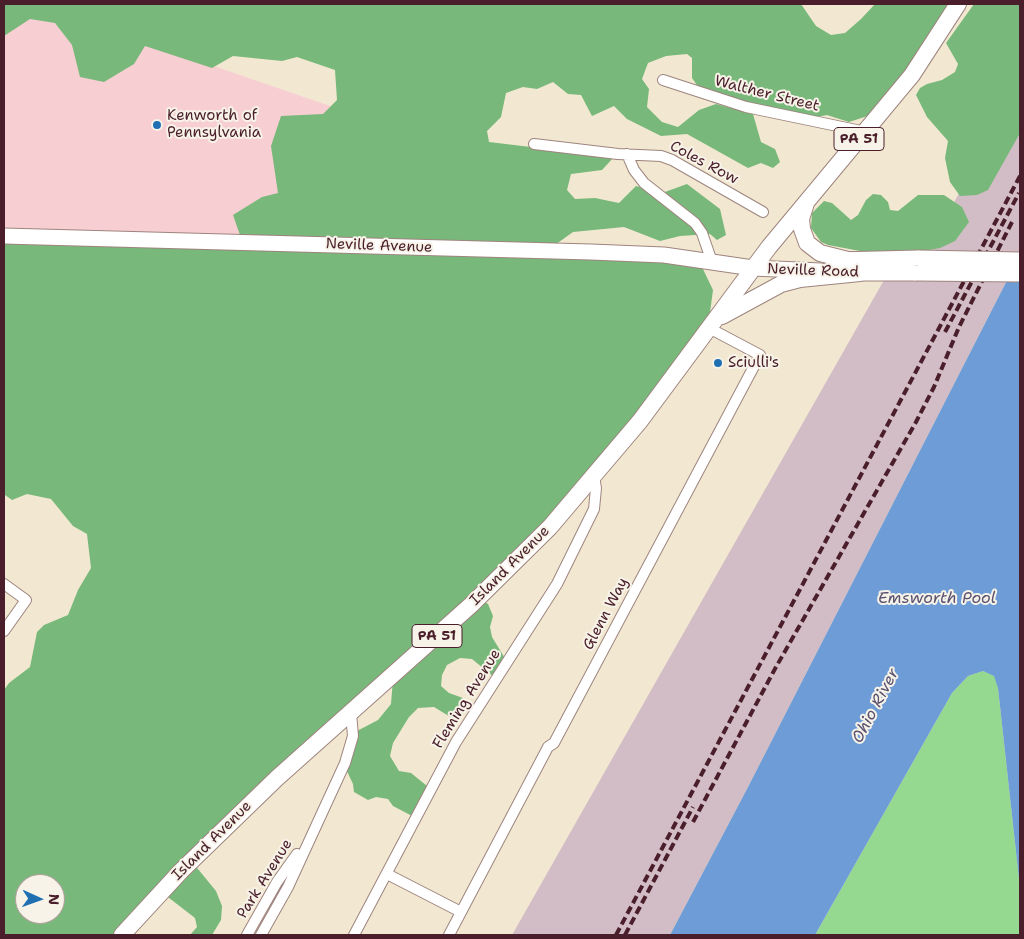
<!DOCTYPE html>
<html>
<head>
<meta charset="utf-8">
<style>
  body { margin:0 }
  #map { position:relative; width:1024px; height:939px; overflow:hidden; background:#f2e8d1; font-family:"Shantell Sans",sans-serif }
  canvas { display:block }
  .frame { position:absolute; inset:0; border:5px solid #4a1f2b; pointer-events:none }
  .north { position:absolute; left:15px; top:874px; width:50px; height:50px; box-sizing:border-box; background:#f7f3e8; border:1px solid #b29e9c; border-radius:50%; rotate:92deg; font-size:14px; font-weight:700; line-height:20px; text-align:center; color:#4a1f2b }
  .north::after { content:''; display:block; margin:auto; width:18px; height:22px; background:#1f6fb2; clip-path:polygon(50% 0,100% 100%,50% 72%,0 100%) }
</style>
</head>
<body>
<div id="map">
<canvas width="1024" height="939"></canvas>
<div class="frame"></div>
<div class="north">N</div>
</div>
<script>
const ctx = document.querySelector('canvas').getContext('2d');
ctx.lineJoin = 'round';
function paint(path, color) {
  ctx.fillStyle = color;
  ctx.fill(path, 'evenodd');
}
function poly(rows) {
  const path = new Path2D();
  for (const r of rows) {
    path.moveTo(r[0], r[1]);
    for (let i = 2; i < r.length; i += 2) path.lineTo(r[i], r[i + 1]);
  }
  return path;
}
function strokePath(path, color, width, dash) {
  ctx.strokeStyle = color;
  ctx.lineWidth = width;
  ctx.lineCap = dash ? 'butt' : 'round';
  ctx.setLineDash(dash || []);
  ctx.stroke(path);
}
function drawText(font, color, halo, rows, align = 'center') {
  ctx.font = font + ' "Shantell Sans",sans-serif';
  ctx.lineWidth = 4;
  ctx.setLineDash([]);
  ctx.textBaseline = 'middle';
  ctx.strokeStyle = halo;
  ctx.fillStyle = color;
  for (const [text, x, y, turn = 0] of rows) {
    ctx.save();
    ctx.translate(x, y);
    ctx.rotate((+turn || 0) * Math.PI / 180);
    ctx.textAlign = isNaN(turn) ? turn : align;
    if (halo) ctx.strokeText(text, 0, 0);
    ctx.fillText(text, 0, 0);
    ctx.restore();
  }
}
paint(poly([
  [4,4,34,4,542,179,539,250,4,236]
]), '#f7cfd2');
paint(poly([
  [1020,80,1020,255,747,789,670,935,512,935,888,273,916,273]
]), '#d2bdc6');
paint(poly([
  [983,671,995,676,998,688,1020,888,1020,935,815,935,952,693,968,676]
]), '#95d890');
paint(poly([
  [4,4,801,4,816,26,831,35,845,33,861,19,875,4,957,4,877,113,849,122,827,115,811,118,701,91,692,78,692,58,687,54,666,56,648,63,642,79,649,89,647,107,662,122,678,127,699,110,716,104,753,114,761,142,775,149,780,162,773,168,761,163,748,168,687,134,661,136,627,119,614,106,592,116,581,95,568,94,553,82,537,89,523,87,506,93,501,117,487,131,489,142,614,157,602,170,571,174,567,190,575,199,595,198,619,203,636,186,662,193,687,184,720,209,726,235,717,240,710,234,680,236,660,241,624,227,573,232,552,247,241,238,233,215,262,197,278,193,271,146,281,116,323,114,337,100,335,70,297,57,282,61,233,56,212,68,145,46,134,64,104,82,80,77,72,45,55,23,30,19,4,36],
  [974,4,1020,4,1020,133,988,190,977,195,960,196,950,182,945,158,948,141,927,117,916,95,920,88,927,84,942,80,955,72,958,64,946,43],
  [873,194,881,195,888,202,890,210,898,211,918,195,944,195,962,207,969,222,955,241,940,248,917,252,860,251,828,245,821,242,811,228,812,213,824,201,832,203,851,220,858,215,866,200],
  [4,236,664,259,702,267,713,290,709,320,637,418,541,529,117,935,4,935,4,690,9,683,30,667,37,632,44,625,68,615,78,590,91,568,87,534,73,526,51,499,27,494,12,500,5,495],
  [25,884,55,884,55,914,25,914],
  [481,600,488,604,493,616,490,627,492,637,506,660,494,677,472,659,460,658,447,665,442,675,441,686,449,693,463,698,467,705,464,713,452,718,434,707,418,708,409,717,393,743,390,756,399,771,411,773,427,786,429,793,416,818,393,806,388,799,376,797,368,800,354,792,353,784,345,767,357,731,378,720,391,704,393,679],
  [193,863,216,891,222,906,221,920,212,935,190,935,197,927,195,918,164,894]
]), '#78b87a');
paint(poly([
  [1020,255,1020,888,998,688,994,676,983,671,968,676,952,693,815,935,670,935,747,789]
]), '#6d9cd6');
const street = poly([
  [663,80,746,107,866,132],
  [534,144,618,154,661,156,672,160,763,212],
  [627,154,634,170,644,183,695,223,702,233,712,262],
  [4,584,26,600,4,631],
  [387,874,461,912],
  [247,935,277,882,297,854],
  [261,935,288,887,345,763,353,736,351,713],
  [354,935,456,742,557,584,594,509,596,488,594,477],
  [449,935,548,747,554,743,760,355,709,328]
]);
const secondary = poly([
  [4,236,591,252,664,255,753,268,821,271],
  [836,260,919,258],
  [849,273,916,273]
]);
const primary = poly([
  [806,203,801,219,802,229,807,243,820,253,848,260],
  [722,316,781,284,800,279,860,273],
  [122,935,181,871,277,778,471,605,550,527,640,421,769,247,912,75,958,4]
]);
strokePath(street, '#9e847e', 12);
strokePath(secondary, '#9e847e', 17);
strokePath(primary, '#9e847e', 18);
strokePath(street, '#fff', 10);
strokePath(secondary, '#fff', 15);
strokePath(primary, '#fff', 16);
strokePath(poly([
  [945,332,1019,193],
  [693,822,776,667,916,422,934,387,959,327,1013,220],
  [616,935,1020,176],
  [625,935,693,807]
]), '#4a1f2b', 4, [8, 4]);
const secondaryBridge = poly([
  [919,258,1020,260],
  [916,273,1020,274]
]);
strokePath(secondaryBridge, '#9e847e', 17, []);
strokePath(secondaryBridge, '#fff', 15);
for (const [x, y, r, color] of [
  [157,125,5,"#1f6fb2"],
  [718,363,5,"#1f6fb2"]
]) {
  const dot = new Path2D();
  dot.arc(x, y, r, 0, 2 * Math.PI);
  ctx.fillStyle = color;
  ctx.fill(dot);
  strokePath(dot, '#f7f3e8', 2);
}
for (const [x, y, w] of [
  [859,139,50],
  [437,636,50]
]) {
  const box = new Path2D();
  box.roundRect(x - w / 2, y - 11.5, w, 23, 4);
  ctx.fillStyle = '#f7f3e8';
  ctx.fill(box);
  strokePath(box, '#4a1f2b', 1);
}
drawText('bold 14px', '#4a1f2b', null, [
  ["PA 51",859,139],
  ["PA 51",437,636]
]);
drawText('15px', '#4a1f2b', '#f7f3e8', [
  ["Walther Street",767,94,14],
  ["Coles Row",704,163,28],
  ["Neville Avenue",379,246,2],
  ["Neville Road",813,271,2],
  ["Island Avenue",510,566,-45],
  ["Glenn Way",606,614,-62],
  ["Fleming Avenue",467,699,-58],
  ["Island Avenue",212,841,-45],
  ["Park Avenue",265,879,-58]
]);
drawText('15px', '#4a1f2b', '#f7f3e8', [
  ["Kenworth of",167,116],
  ["Pennsylvania",167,133],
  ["Sciulli's",728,363]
], 'left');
drawText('italic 16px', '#58516f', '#f7f3e8', [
  ["Emsworth Pool",937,599],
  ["Ohio River",876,706,-62]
]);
</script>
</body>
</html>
